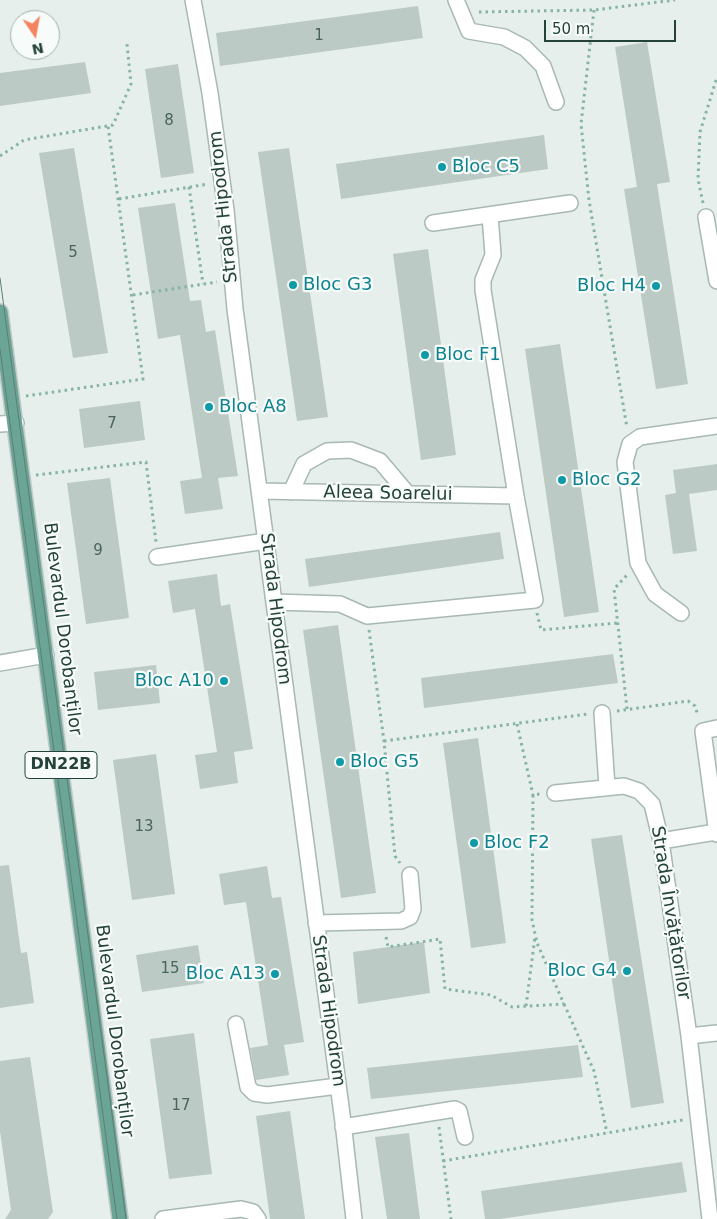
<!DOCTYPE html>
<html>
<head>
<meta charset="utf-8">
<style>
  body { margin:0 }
  #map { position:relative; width:717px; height:1219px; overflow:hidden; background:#e6efeb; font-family:"DejaVu Sans",sans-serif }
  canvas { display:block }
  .north { position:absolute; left:10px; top:10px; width:50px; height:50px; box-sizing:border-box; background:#f7fbf9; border:1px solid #a3b1ad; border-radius:50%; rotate:168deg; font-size:14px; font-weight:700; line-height:20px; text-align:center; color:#24423a }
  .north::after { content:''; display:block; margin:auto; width:18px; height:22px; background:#f4845f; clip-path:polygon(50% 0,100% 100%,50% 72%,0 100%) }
  .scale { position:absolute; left:544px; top:20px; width:132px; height:22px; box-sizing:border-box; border:2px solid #24423a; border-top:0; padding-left:6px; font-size:15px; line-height:18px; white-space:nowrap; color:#24423a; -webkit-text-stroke:4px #f7fbf9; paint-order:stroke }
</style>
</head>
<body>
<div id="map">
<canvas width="717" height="1219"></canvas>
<div class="north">N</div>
<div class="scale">50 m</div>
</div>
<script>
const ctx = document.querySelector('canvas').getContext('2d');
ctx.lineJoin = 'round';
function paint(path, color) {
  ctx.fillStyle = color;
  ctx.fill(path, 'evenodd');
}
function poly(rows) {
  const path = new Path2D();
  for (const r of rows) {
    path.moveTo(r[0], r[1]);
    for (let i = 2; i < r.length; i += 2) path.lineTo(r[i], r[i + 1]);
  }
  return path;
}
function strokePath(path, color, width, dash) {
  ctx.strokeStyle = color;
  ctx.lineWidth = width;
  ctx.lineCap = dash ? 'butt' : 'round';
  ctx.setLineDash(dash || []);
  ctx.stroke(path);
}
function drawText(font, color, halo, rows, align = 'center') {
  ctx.font = font + ' "DejaVu Sans",sans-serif';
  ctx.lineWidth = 4.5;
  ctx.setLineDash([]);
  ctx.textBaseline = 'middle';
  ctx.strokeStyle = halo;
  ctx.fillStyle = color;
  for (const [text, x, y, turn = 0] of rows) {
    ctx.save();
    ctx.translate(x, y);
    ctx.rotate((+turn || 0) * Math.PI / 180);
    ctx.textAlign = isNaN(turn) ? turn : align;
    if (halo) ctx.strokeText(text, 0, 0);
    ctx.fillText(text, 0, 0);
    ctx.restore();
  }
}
paint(poly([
  [418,6,423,38,220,66,216,33],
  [647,42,670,182,657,184,688,384,656,389,624,189,637,187,615,47],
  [85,62,91,93,0,106,0,73],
  [178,64,194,173,161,178,145,69],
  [544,135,548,169,341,199,336,164],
  [74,148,108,353,73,358,39,153],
  [289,148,328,417,297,421,258,152],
  [175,203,190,301,201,300,206,332,215,330,238,476,218,478,223,509,185,514,180,481,202,478,180,335,158,339,138,208],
  [428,249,456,455,421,460,393,254],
  [560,344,599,612,564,617,525,349],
  [140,401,145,440,84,448,79,409],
  [717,464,717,490,689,494,697,551,673,554,665,495,676,493,673,470],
  [110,478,129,618,86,624,67,483],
  [500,532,504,559,309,587,305,559],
  [217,574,221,606,230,604,253,749,234,752,238,783,200,789,195,755,217,752,195,609,173,613,168,581],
  [338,625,376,893,341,898,303,630],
  [613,654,618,683,424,708,421,678],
  [156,665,160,703,98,710,94,672],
  [478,738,506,943,471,948,443,743],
  [156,754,175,894,132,900,113,760],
  [622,835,664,1103,631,1108,591,839],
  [9,865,21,953,27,952,34,1003,0,1008,0,866],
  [267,866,272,898,281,897,304,1042,284,1045,289,1075,256,1080,250,1048,268,1045,246,902,224,905,219,874],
  [424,942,430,993,358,1004,353,952],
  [198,945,204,983,142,992,136,955],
  [194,1033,212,1174,169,1179,150,1039],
  [578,1045,583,1077,371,1099,367,1068],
  [30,1057,53,1212,48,1219,5,1219,11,1210,0,1131,0,1061],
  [290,1111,305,1219,270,1219,256,1116],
  [409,1133,420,1219,387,1219,375,1137],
  [682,1162,687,1192,500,1219,485,1219,481,1191]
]), '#bbcac4');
const minor = poly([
  [193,0,210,93,226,210,235,309,343,1122,354,1219],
  [456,0,469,31,504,37,525,48,543,66,556,102],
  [706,217,717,281],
  [433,223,570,203],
  [0,424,16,423],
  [260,491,516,496],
  [291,492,304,464,327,451,351,450,380,461,408,494],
  [157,557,266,541],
  [274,602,340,604,367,616,535,600,516,496,483,290,483,280,493,255,490,215],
  [681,613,655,594,638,563,625,462,630,444,640,437,717,426],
  [0,663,46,655],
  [602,713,607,787],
  [717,728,703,731,717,834],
  [555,793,624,786,639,791,652,804,661,841,689,1036,710,1219],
  [661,841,716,832],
  [316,923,401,921,410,917,413,909,410,875],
  [236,1024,248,1087,254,1093,267,1095,338,1086],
  [689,1036,717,1033],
  [343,1127,455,1109,459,1111,465,1137],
  [163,1219,241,1209,253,1212,258,1219]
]);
const major = poly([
  [0,312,120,1219]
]);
strokePath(minor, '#a8b8b2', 18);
strokePath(major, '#c2cac8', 18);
strokePath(poly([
  [594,10,581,124,589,200,627,428],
  [479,12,594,10,675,0],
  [0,156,24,140,113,125,131,84,127,44],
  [189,187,203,284],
  [119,199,208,184],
  [703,203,698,179,700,132,717,77],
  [133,295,217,282],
  [26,396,143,379,108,126],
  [36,475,146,462,156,542],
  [537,613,541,630,617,623],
  [369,630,384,741,395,856,400,863],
  [627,709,614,589,628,574],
  [617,711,688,701,695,706,698,716],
  [517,724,533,795],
  [384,741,588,714],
  [386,937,388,947,440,939,445,989,491,995,512,1007,564,1004,537,943,532,920,533,795,540,794],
  [564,1004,594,1071,607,1133],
  [526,1006,535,937],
  [439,1127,451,1219],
  [443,1161,683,1120]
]), '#86b3a5', 3, [2.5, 4]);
strokePath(minor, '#fff', 15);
strokePath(major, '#6aa596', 15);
strokePath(poly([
  [0,278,126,1219],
  [0,349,117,1219]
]), '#5f7d75', 1);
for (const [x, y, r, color] of [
  [442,167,5,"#0f9aa8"],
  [293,285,5,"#0f9aa8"],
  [656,286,5,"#0f9aa8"],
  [425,355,5,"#0f9aa8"],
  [209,407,5,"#0f9aa8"],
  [562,480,5,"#0f9aa8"],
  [224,681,5,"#0f9aa8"],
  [340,762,5,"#0f9aa8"],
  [474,843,5,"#0f9aa8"],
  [627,971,5,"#0f9aa8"],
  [275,974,5,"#0f9aa8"]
]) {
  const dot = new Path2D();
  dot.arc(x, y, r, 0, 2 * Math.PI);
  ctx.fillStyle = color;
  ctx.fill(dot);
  strokePath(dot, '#f7fbf9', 2);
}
drawText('15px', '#4a645c', null, [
  ["1",319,36],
  ["8",169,121],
  ["5",73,253],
  ["7",112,424],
  ["9",98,551],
  ["13",144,827],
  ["15",170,969],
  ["17",181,1106]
]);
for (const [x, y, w] of [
  [61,765,72]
]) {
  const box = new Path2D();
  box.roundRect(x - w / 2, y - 13.5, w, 27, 4);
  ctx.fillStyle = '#f7fbf9';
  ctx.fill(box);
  strokePath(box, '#24423a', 1);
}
drawText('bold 16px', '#24423a', null, [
  ["DN22B",61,765]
]);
drawText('18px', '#0d838f', '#f7fbf9', [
  ["Bloc C5",452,167],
  ["Bloc G3",303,285],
  ["Bloc H4",646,286,"right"],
  ["Bloc F1",435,355],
  ["Bloc A8",219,407],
  ["Bloc G2",572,480],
  ["Bloc A10",214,681,"right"],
  ["Bloc G5",350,762],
  ["Bloc F2",484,843],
  ["Bloc G4",617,971,"right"],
  ["Bloc A13",265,974,"right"]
], 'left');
drawText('18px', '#24423a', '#f7fbf9', [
  ["Strada Hipodrom",224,207,-96],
  ["Aleea Soarelui",388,494,1],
  ["Strada Hipodrom",275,609,83],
  ["Bulevardul Dorobanților",62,629,83],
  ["Strada Învățătorilor",670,913,81],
  ["Strada Hipodrom",328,1011,82],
  ["Bulevardul Dorobanților",114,1031,83]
]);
</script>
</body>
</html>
